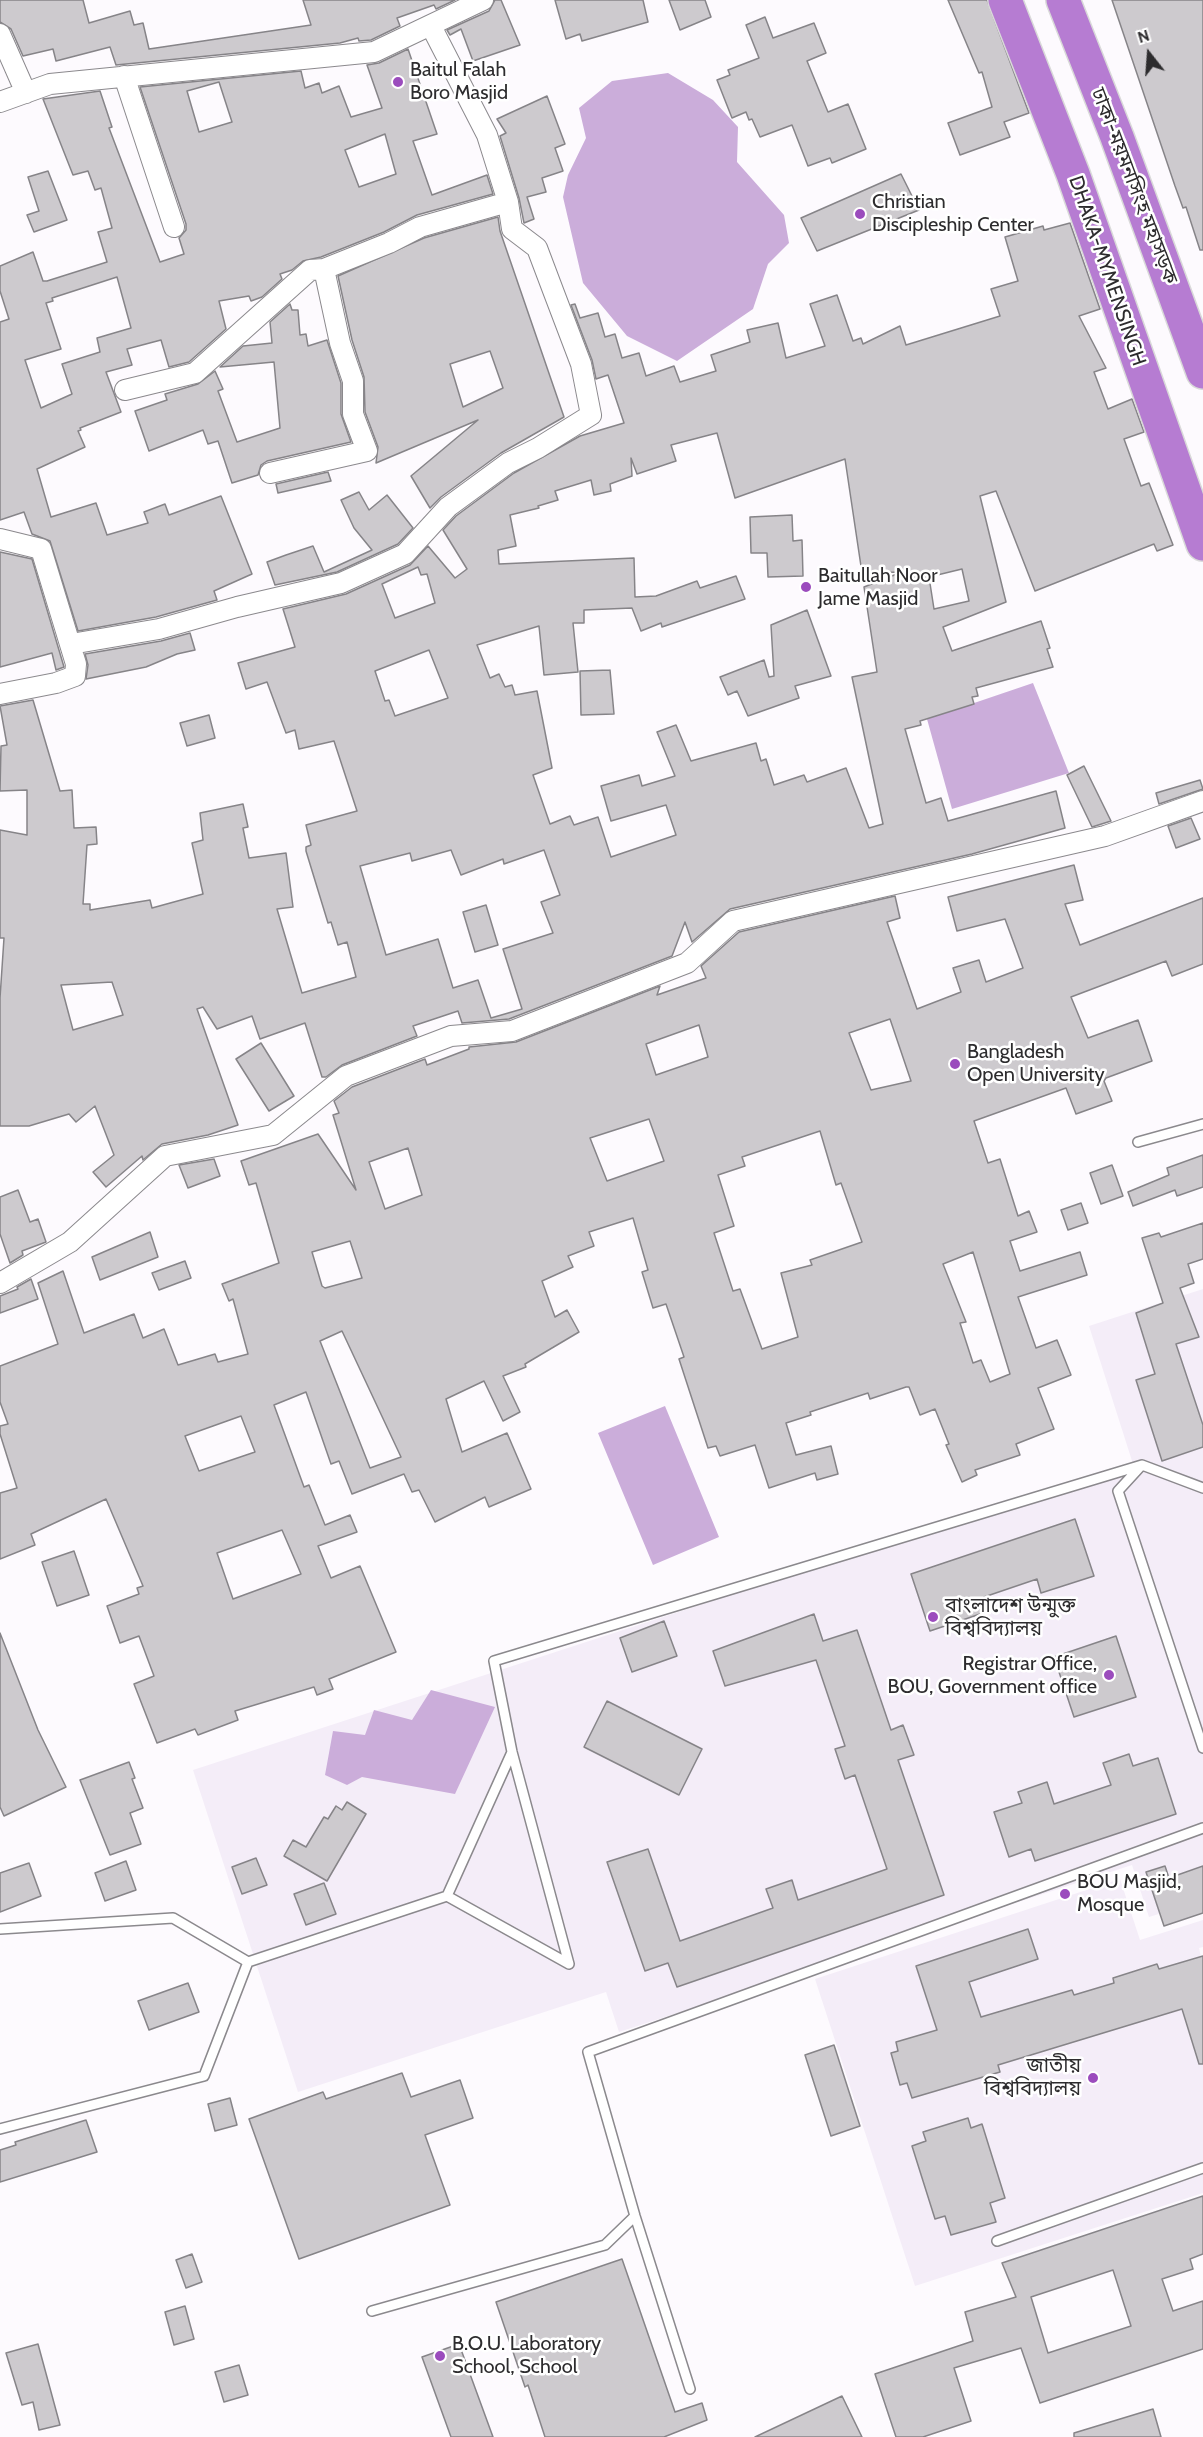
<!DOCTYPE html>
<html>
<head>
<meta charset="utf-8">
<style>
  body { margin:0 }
  #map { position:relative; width:1203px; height:2437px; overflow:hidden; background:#fdfafe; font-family:Cabin,sans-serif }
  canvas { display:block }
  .north { position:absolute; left:1119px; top:24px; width:60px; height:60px; -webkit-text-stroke:4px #fff; paint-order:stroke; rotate:343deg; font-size:16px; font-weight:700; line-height:24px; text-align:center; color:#2d2c2e }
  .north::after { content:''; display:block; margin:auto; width:21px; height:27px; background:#2d2c2e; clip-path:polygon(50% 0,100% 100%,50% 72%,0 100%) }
</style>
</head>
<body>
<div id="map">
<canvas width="1203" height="2437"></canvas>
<div class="north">N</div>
</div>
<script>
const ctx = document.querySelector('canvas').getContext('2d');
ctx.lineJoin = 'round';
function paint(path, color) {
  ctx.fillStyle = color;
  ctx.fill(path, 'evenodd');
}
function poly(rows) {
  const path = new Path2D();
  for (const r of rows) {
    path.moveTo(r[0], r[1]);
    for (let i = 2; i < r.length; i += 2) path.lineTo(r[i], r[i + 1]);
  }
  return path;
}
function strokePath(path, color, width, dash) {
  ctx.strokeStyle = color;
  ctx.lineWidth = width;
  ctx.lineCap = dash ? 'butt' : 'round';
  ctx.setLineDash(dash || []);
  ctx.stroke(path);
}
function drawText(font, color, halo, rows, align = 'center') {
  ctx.font = font + ' Cabin,"Noto Sans Bengali",sans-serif';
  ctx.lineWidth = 5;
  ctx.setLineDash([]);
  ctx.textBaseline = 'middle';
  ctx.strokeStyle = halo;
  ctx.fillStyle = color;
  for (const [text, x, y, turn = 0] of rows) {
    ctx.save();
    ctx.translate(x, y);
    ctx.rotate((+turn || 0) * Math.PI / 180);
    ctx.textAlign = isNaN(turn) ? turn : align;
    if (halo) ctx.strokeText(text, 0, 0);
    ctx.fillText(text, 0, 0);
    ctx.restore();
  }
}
paint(poly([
  [1203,1289,1203,1900,1149,1917,1132,1865,619,2032,606,1992,298,2092,193,1770,1133,1464,1089,1326],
  [1120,1879,1140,1940,1203,1920,1203,1947,1199,1948,1201,1957,1177,1964,1181,2005,1186,2024,1194,2022,1189,2032,1197,2059,1203,2058,1203,2193,915,2286,815,1979],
  [1027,1929,1038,1959,978,1979,968,1948],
  [959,1953,975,2001,916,1966],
  [1157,1964,1176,2011,1015,2060,1001,2012,1072,1990,1074,1995,1114,1983,1113,1977],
  [984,2016,1000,2072,912,2098,907,2083,900,2085,891,2053,898,2051,896,2042],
  [968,2118,971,2128,982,2124,1004,2198,990,2203,995,2222,951,2235,945,2216,935,2219,930,2205,935,2191,927,2193,912,2146,926,2141,923,2132]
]), '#f4edf8');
paint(poly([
  [668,73,713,100,738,127,737,162,784,215,789,243,768,264,753,309,677,361,627,336,583,283,563,197,568,175,586,138,579,108,612,81],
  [1033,683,1069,773,952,809,927,719],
  [665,1406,719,1537,653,1565,598,1433],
  [431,1690,495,1707,455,1794,362,1777,347,1785,325,1775,333,1731,365,1735,374,1710,412,1720]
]), '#cbadda');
const building = poly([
  [0,0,83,0,89,23,130,11,134,25,143,23,149,49,311,25,303,0,455,0,436,9,434,5,397,18,400,26,371,40,359,41,358,38,340,43,116,65,110,47,56,61,53,49,23,56,11,29,0,22,0,0],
  [495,0,501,0,520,45,473,61,461,29,450,35,447,30,489,11,495,0],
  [555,0,643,0,648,22,582,41,580,34,566,39,555,0],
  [669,0,705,0,711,17,680,30,669,0],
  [948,0,987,0,1029,113,1004,122,1010,137,960,155,948,123,992,107,982,72,979,73,948,0],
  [1112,0,1203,0,1203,250,1200,250,1186,207,1183,208,1175,186,1112,0],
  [765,17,773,38,814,23,826,53,807,61,828,112,848,104,866,149,832,163,830,158,808,166,792,125,760,137,752,119,749,120,746,112,732,118,717,80,730,75,728,70,759,58,746,25,765,17],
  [408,49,437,134,413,141,432,195,487,175,493,194,417,215,384,232,321,257,303,261,292,270,280,274,282,279,262,297,251,301,249,296,219,301,226,329,189,362,169,367,161,340,127,349,132,365,106,372,121,412,80,428,81,430,78,431,85,447,37,469,51,517,96,503,107,535,148,523,144,512,165,504,169,515,221,496,252,574,214,591,217,600,156,617,78,631,50,541,32,534,24,512,0,520,0,322,9,319,0,291,0,266,33,252,43,281,47,281,107,262,98,232,112,228,101,188,95,190,88,171,73,175,43,99,100,91,112,127,109,128,160,262,184,254,179,238,186,230,186,224,140,87,301,71,305,88,319,83,322,93,339,86,351,117,382,108,367,65,379,63,408,49],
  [219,82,232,122,199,132,187,91,219,82],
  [385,134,396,174,359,187,345,150,385,134],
  [117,277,131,328,97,338,100,352,62,364,72,394,41,408,25,360,61,349,46,303,53,301,52,298,117,277],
  [547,96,565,144,555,148,563,171,542,178,546,192,527,197,534,219,524,223,519,198,500,136,506,133,497,119,547,96],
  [48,171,67,220,34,232,27,215,39,211,28,177,48,171],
  [901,174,919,210,817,251,801,218,901,174],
  [498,217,500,231,564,417,501,453,441,497,430,508,411,476,478,420,376,463,378,447,365,412,364,377,352,340,338,276,424,238,498,217],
  [490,351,503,388,463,407,450,364,490,351],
  [1070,223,1100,309,1079,316,1106,368,1094,372,1108,409,1132,399,1144,432,1124,439,1141,486,1149,483,1173,545,1157,551,1154,544,1035,591,996,491,980,496,1006,602,943,627,952,651,1041,621,1050,648,1047,649,1053,667,976,688,978,696,972,697,974,704,920,721,921,725,905,729,926,803,941,798,948,821,1056,791,1065,828,972,854,730,909,692,942,685,922,672,956,509,1019,462,1023,458,1011,413,1026,417,1036,342,1065,326,1077,322,1077,305,1023,260,1039,252,1016,217,1029,203,1007,197,1009,238,1125,208,1135,162,1144,143,1160,142,1156,106,1187,93,1172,114,1155,95,1106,76,1122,69,1114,29,1126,0,1126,0,998,4,938,0,938,0,830,27,835,27,790,0,791,1,746,7,745,0,706,33,700,60,791,72,790,74,828,96,827,97,844,87,845,83,904,90,904,90,910,150,900,152,908,203,894,192,843,203,840,200,813,243,804,248,827,243,828,249,858,286,853,293,907,277,909,302,993,356,977,347,942,338,945,331,922,328,923,306,851,306,847,311,845,306,825,357,811,334,741,299,749,295,730,286,733,267,682,246,689,238,663,295,647,283,609,346,594,410,565,428,546,455,578,467,569,443,530,456,516,514,473,580,436,624,423,608,375,596,379,592,360,571,305,575,304,580,318,598,313,605,337,615,334,622,358,639,353,646,376,674,366,680,382,716,371,711,355,750,342,747,330,778,323,786,358,825,346,810,304,837,295,853,341,861,338,863,344,900,326,906,345,1000,316,991,289,1018,281,1005,237,1043,226,1044,230,1070,223],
  [717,433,735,498,845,459,862,573,902,572,864,587,877,672,852,677,883,824,869,828,846,768,807,782,804,775,774,785,766,759,761,761,756,743,691,761,676,725,657,732,675,776,642,786,639,775,601,786,611,821,666,805,676,835,611,857,598,817,574,825,570,816,550,824,533,775,552,768,537,691,515,695,512,685,505,687,499,674,490,678,477,645,539,626,544,675,578,672,573,623,584,623,584,610,632,608,641,631,661,623,662,627,745,599,736,576,700,588,697,581,656,596,635,597,634,558,499,564,498,550,516,546,510,515,539,508,538,506,558,500,555,491,591,480,594,495,611,491,610,484,632,476,631,458,637,474,676,461,671,445,717,433],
  [418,567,421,575,427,574,435,603,395,618,382,584,418,567],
  [962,569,969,601,934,609,929,577,962,569],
  [429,650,448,698,395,716,389,700,385,701,375,671,429,650],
  [451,850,461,875,503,859,504,864,544,850,560,895,541,902,553,933,503,949,522,1009,491,1018,478,980,453,988,438,939,386,955,360,866,410,853,412,861,451,850],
  [112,982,123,1015,73,1030,61,985,112,982],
  [290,304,292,310,298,310,300,335,306,334,308,346,327,340,341,383,341,414,351,442,267,461,261,465,258,475,232,483,218,441,208,444,203,430,149,451,135,411,167,400,165,394,198,384,215,371,223,389,218,391,237,442,280,428,274,362,220,367,243,346,272,343,270,322,290,304],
  [328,472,331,481,278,493,276,484,328,472],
  [359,492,369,510,387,495,413,528,398,544,337,572,275,585,267,562,286,555,313,546,324,572,372,550,354,528,341,500,359,492],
  [792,515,793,541,802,540,803,576,768,577,767,553,751,553,750,517,792,515],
  [0,552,32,559,64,667,56,670,52,653,0,667,0,552],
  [807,610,831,676,795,686,799,698,748,716,737,691,728,695,720,677,764,660,769,677,774,676,771,625,807,610],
  [190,633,195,650,177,654,146,667,86,679,88,665,85,654,161,641,190,633],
  [610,670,614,714,581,715,580,671,610,670],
  [209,715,215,738,187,746,180,723,209,715],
  [1084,766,1111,821,1092,827,1067,775,1084,766],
  [1200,780,1203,789,1159,804,1156,793,1200,780],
  [1191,818,1200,839,1176,848,1168,826,1191,818],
  [1074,865,1083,900,1065,904,1080,945,1203,898,1203,964,1172,976,1166,961,1071,997,1088,1038,1138,1020,1152,1061,1106,1078,1104,1081,1112,1101,1076,1114,1066,1088,974,1121,988,1163,1000,1159,1018,1216,1029,1211,1037,1232,1010,1241,1020,1271,1080,1252,1087,1275,1018,1297,1036,1348,1057,1340,1071,1375,1038,1388,1054,1429,1016,1444,1020,1455,975,1470,977,1475,962,1482,946,1445,949,1444,935,1409,920,1415,909,1387,906,1387,870,1399,868,1393,810,1412,811,1415,786,1423,796,1455,831,1446,838,1474,817,1480,815,1473,769,1488,755,1445,720,1456,716,1446,708,1448,679,1359,684,1357,666,1304,653,1308,642,1272,648,1270,633,1218,589,1232,594,1246,568,1256,573,1267,542,1281,555,1317,567,1310,579,1332,525,1364,526,1367,503,1376,520,1412,503,1421,484,1381,446,1399,462,1452,507,1433,531,1489,489,1507,485,1497,435,1522,419,1490,412,1492,404,1474,352,1494,339,1461,331,1464,306,1392,274,1405,304,1487,309,1485,325,1525,350,1515,357,1532,318,1546,331,1578,360,1566,396,1652,329,1679,333,1689,317,1695,314,1687,235,1711,238,1720,198,1735,195,1729,157,1743,134,1684,154,1676,139,1636,120,1643,107,1606,139,1594,137,1588,143,1586,106,1499,31,1534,35,1545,0,1559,0,1493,17,1488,0,1434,0,1426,8,1424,0,1402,0,1366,58,1344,38,1283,63,1271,84,1333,134,1314,143,1338,164,1329,178,1365,215,1354,218,1362,248,1354,233,1299,229,1301,222,1284,279,1263,256,1183,249,1185,241,1161,318,1134,356,1190,333,1115,339,1113,334,1101,352,1087,425,1059,427,1065,469,1049,469,1047,516,1042,660,986,657,995,706,978,701,966,739,932,895,896,900,918,887,922,917,1009,961,992,953,968,979,960,986,982,1023,968,1005,919,957,931,948,897,1074,865],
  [890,1019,911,1081,871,1090,849,1033,890,1019],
  [699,1025,708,1057,656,1075,646,1044,699,1025],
  [649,1119,664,1161,607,1181,590,1138,649,1119],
  [820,1131,836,1185,841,1183,862,1242,810,1260,812,1265,781,1273,798,1337,762,1349,740,1289,733,1291,714,1233,734,1226,718,1175,745,1166,742,1157,820,1131],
  [408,1148,422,1195,385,1209,369,1162,408,1148],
  [350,1241,362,1278,325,1288,322,1286,312,1252,350,1241],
  [973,1252,1010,1374,990,1382,981,1360,973,1363,960,1323,966,1322,943,1264,973,1252],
  [342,1331,401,1457,370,1468,320,1341,342,1331],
  [241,1416,255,1452,199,1471,185,1436,241,1416],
  [282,1530,301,1574,233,1599,217,1553,282,1530],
  [486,905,498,945,475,952,463,912,486,905],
  [261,1043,294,1096,269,1111,236,1059,261,1043],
  [1203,1155,1203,1187,1177,1196,1175,1190,1133,1206,1128,1192,1169,1175,1167,1168,1203,1155],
  [214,1159,220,1176,188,1188,179,1165,214,1159],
  [1112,1165,1123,1196,1101,1204,1090,1173,1112,1165],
  [18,1190,30,1222,38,1219,46,1242,22,1251,23,1255,10,1263,0,1234,0,1197,18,1190],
  [1081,1203,1088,1223,1068,1230,1061,1210,1081,1203],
  [1203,1223,1203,1259,1188,1264,1194,1283,1180,1288,1199,1337,1176,1344,1203,1425,1203,1447,1162,1461,1136,1380,1155,1374,1136,1313,1163,1303,1142,1238,1159,1233,1161,1237,1203,1223],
  [150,1232,158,1257,100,1280,92,1257,150,1232],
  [185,1261,191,1278,159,1290,152,1273,185,1261],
  [31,1279,38,1299,0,1313,0,1296,18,1289,17,1287,31,1279],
  [1075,1519,1094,1576,1041,1593,1037,1579,984,1597,989,1611,930,1631,911,1574,1075,1519],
  [74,1551,89,1595,57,1606,42,1562,74,1551],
  [814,1614,823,1641,857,1630,891,1730,903,1725,914,1755,898,1760,944,1895,677,1987,668,1963,645,1971,607,1862,648,1849,680,1941,773,1908,766,1889,792,1880,798,1900,887,1869,855,1775,845,1779,835,1749,845,1746,816,1660,725,1686,713,1651,814,1614],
  [664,1621,677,1656,632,1672,620,1638,664,1621],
  [0,1633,38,1730,66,1787,4,1816,0,1807,0,1633],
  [1116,1636,1136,1697,1074,1717,1054,1657,1116,1636],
  [607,1701,702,1749,679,1795,584,1747,607,1701],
  [1129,1754,1133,1766,1158,1758,1176,1814,1035,1861,1031,1849,1009,1857,994,1812,1022,1803,1018,1792,1047,1782,1054,1804,1111,1785,1103,1763,1129,1754],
  [129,1762,135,1778,132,1779,143,1808,130,1813,141,1844,110,1855,80,1780,129,1762],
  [347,1802,366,1814,327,1881,284,1856,293,1840,306,1847,324,1817,328,1819,336,1806,342,1810,347,1802],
  [256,1858,267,1885,242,1894,232,1867,256,1858],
  [126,1861,136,1890,105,1901,95,1873,126,1861],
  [29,1863,41,1896,0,1912,0,1873,29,1863],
  [1165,1866,1169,1878,1203,1866,1203,1913,1164,1926,1146,1872,1165,1866],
  [324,1883,336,1914,306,1925,294,1894,324,1883],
  [1028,1929,1038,1959,969,1982,981,2017,1072,1990,1074,1995,1114,1983,1113,1978,1157,1964,1159,1969,1203,1956,1203,2064,1199,2064,1182,2009,998,2065,1000,2072,912,2098,907,2083,900,2085,891,2053,898,2051,896,2042,937,2030,916,1966,1028,1929],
  [188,1983,199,2012,149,2030,138,2001,188,1983],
  [834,2045,860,2126,831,2136,805,2055,834,2045],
  [402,2073,411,2097,460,2080,473,2118,425,2135,450,2205,299,2259,249,2119,323,2092,326,2099,402,2073],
  [230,2098,237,2125,215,2131,208,2104,230,2098],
  [968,2118,971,2128,982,2124,1005,2198,990,2203,996,2222,951,2235,945,2216,935,2219,912,2146,926,2141,923,2132,968,2118],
  [86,2120,97,2152,0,2182,0,2150,16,2145,15,2142,86,2120],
  [1203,2196,1203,2254,1190,2259,1193,2269,1162,2279,1173,2311,1203,2301,1203,2349,1040,2403,1021,2348,954,2368,971,2421,923,2437,896,2437,875,2374,973,2341,965,2312,1016,2297,1002,2263,1203,2196],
  [1113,2270,1131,2326,1048,2353,1031,2297,1113,2270],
  [192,2254,202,2282,186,2288,176,2260,192,2254],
  [622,2259,675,2412,702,2403,707,2420,664,2437,545,2437,528,2385,525,2387,496,2302,622,2259],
  [185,2306,194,2339,174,2345,165,2312,185,2306],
  [38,2344,60,2425,39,2430,33,2402,22,2405,6,2353,38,2344],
  [459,2344,493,2437,451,2437,422,2357,459,2344],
  [239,2365,248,2395,224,2402,215,2372,239,2365],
  [842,2396,862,2437,755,2437,842,2396],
  [1153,2409,1161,2437,1074,2437,1074,2433,1153,2409]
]);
paint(building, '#cdcace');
strokePath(building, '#868488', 1.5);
const lane = poly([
  [1138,1142,1203,1124],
  [1140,1467,1118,1491,1203,1748],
  [447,1896,512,1752],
  [0,1929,173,1918,248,1962,447,1896,569,1964,512,1752,494,1661,1142,1465,1203,1488],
  [0,2129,204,2076,248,1962],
  [997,2241,1203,2168],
  [372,2311,605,2245,635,2216],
  [690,2389,635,2216,588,2052,1203,1828]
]);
const street = poly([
  [431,26,487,135,508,202],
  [0,34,26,93],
  [124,76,174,227],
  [0,102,50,84,374,52,483,0],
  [125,390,195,373,310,270,324,269],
  [0,539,41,549,76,664,75,676,56,683,0,694],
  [71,644,159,629,237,607,341,583,405,554,448,507,508,463,538,448,591,415,581,364,554,293,537,248,512,229,508,202,420,227,389,243,324,269,340,343,353,381,353,414,367,451,270,473],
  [0,1283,70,1242,165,1156,273,1135,346,1076,451,1036,512,1031,687,963,733,921,1105,836,1203,801]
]);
const highway = poly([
  [1005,0,1073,174,1203,544],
  [1063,0,1117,137,1203,372]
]);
strokePath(lane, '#8b898d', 12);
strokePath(street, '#8b898d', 22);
strokePath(highway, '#d9d9d9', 36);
strokePath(lane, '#fff', 9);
strokePath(street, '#fff', 20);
strokePath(highway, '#b67cd2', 33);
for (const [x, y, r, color] of [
  [398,82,6,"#9b4cbd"],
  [860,214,6,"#9b4cbd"],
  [806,587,6,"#9b4cbd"],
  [955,1064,6,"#9b4cbd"],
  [933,1617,6,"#9b4cbd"],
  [1109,1675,6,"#9b4cbd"],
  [1065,1894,6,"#9b4cbd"],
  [1093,2078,6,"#9b4cbd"],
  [440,2356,6,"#9b4cbd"]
]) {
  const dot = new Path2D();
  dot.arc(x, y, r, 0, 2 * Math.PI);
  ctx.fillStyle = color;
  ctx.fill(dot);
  strokePath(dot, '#fff', 2);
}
drawText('20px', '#2d2c2e', '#fff', [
  ["Baitul Falah",410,70],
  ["Boro Masjid",410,93],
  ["Christian",872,202],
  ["Discipleship Center",872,225],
  ["Baitullah Noor",818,576],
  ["Jame Masjid",818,599],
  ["Bangladesh",967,1052],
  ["Open University",967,1075],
  ["বাংলাদেশ উন্মুক্ত",945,1606],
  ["বিশ্ববিদ্যালয়",945,1629],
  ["Registrar Office,",1097,1664,"right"],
  ["BOU, Government office",1097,1687,"right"],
  ["BOU Masjid,",1077,1882],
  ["Mosque",1077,1905],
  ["জাতীয়",1081,2066,"right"],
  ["বিশ্ববিদ্যালয়",1081,2089,"right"],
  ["B.O.U. Laboratory",452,2344],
  ["School, School",452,2367]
], 'left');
drawText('20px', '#2d2c2e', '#fff', [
  ["ঢাকা-ময়মনসিংহ মহাসড়ক",1134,186,69],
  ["DHAKA-MYMENSINGH",1107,271,71]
]);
</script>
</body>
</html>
